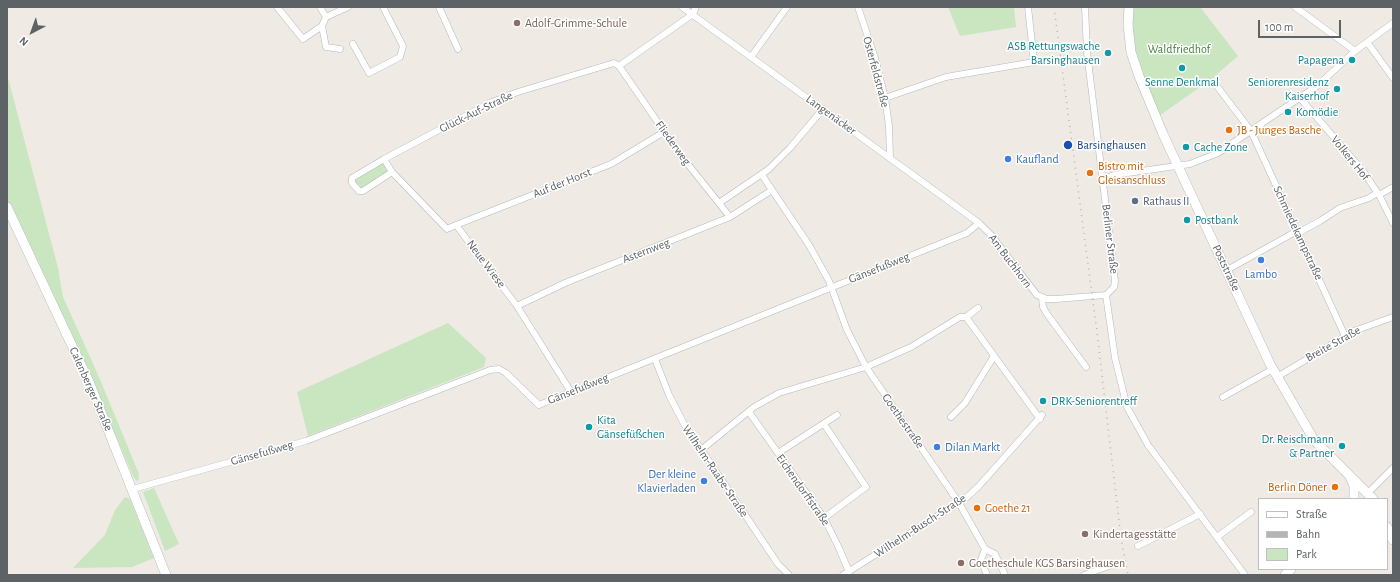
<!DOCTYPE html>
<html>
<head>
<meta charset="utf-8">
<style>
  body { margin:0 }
  #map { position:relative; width:1400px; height:582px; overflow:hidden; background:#efeae4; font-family:"Alegreya Sans",sans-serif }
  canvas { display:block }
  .frame { position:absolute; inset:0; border:8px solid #5c6265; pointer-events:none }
  .legend { position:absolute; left:1258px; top:498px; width:130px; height:72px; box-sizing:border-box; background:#fff; border:1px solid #bec0c1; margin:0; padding:5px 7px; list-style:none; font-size:12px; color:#5c6265 }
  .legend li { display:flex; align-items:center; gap:8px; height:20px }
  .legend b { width:20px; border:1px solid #bec0c1 }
  .north { position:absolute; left:12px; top:12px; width:40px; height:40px; -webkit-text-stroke:3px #fff; paint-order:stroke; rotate:221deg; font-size:11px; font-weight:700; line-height:16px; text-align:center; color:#5c6265 }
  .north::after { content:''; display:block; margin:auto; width:14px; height:18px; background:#5c6265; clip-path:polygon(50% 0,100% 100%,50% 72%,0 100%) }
  .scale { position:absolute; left:1258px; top:20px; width:83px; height:18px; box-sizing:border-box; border:2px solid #5c6265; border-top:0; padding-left:5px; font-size:12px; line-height:14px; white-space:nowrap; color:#5c6265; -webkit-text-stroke:3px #fff; paint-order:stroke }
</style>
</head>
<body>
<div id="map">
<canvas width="1400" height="582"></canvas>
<div class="frame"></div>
<ul class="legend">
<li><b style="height:5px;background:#fff"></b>Straße</li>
<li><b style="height:5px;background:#b3b4b5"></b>Bahn</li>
<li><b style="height:11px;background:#c9e6c0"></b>Park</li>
</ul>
<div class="north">N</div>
<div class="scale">100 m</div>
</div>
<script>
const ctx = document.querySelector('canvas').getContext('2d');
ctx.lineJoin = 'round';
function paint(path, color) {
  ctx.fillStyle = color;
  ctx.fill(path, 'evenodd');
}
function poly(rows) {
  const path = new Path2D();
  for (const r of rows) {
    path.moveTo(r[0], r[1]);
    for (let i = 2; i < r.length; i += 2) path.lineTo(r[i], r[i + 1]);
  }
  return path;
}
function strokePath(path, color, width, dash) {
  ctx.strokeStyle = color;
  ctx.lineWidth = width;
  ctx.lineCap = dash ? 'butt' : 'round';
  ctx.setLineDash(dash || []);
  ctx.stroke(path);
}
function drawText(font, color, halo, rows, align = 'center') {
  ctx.font = font + ' "Alegreya Sans",sans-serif';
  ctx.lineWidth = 3;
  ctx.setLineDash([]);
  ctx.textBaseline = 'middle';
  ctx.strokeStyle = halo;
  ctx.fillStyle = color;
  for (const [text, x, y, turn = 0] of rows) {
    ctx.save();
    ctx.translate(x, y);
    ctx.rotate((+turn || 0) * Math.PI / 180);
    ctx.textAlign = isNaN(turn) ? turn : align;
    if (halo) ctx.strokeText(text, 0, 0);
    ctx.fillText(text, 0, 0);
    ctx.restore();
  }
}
paint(poly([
  [948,7,1014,7,1016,27,960,36],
  [1134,7,1200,7,1238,56,1210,80,1159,116,1137,58,1132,27],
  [7,74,58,268,63,297,99,377,139,474,138,482,134,478,94,385,7,199],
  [384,159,392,172,359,191,352,178],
  [448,323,486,358,484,367,308,436,297,392],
  [154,488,179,544,165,551,143,492],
  [125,497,130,499,154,558,132,567,73,568,105,535,115,510]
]), '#c9e6c0');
const street = poly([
  [277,7,303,39,322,26],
  [320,7,326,17],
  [439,7,458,49],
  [682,7,979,223,991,235,1037,295,1047,299,1056,299,1106,295,1114,287,1115,281,1087,52,1085,7],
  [858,7,875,58,885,98,889,126,890,158],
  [1295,7,1355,51],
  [1367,42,1393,78],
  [353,44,369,73,400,57,403,46,383,7],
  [340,49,326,47,322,26,326,17,348,7],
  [751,57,787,7],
  [619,66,693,14,696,7],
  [1213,81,1251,131,1345,336],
  [885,98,946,77,1034,62,1028,7],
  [1300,98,1363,171,1379,195,1393,223],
  [384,159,392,172,447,229,456,225,517,306,571,392],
  [392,172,363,191,359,191,352,183,352,178,384,159,492,102,518,92,614,63,619,66,679,153,730,217],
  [762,175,809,245,829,281,847,330,866,367,959,503,985,549,995,554,1005,575],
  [1103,185,1109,177,1114,175,1190,164,1218,153,1317,86,1355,51,1393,23],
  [1379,195,1393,187],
  [719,203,769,169,790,148,823,109],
  [456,225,611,164,664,132],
  [1298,233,1320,221,1340,208,1369,198,1377,193],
  [1227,270,1297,231],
  [1106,295,1115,358,1127,407,1148,445,1245,575],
  [1042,298,1043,307,1047,314,1086,367],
  [517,306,565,283,730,217,772,190],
  [978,308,966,317,1040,419],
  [655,359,669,395,684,424,778,564,789,575],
  [1277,377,1354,331,1393,317],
  [1223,397,1273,369],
  [749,412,824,518,839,548,849,572],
  [951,417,965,403,994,356],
  [701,450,754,407,779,393,866,367,911,347,960,317,966,317],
  [778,453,837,415],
  [133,489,306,441,490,370,499,369,506,373,539,405,967,233,979,223],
  [1368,493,1393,468],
  [824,518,866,487,824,424],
  [1217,537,1251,512],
  [1138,546,1200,514],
  [985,549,981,560,987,575],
  [843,575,966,498,978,487,1042,415],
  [1084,575,1109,566]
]);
const secondary = poly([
  [1129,7,1128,25,1131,52,1139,76,1163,134,1270,364,1314,440,1373,499],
  [7,207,89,382,166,575],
  [1350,477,1354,486,1354,499],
  [1387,527,1393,540],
  [1285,575,1291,569]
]);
strokePath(street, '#b4b8bb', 7);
strokePath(secondary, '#b3b9bc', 10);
strokePath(street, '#fff', 6);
strokePath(secondary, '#fff', 9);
strokePath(poly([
  [1054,7,1097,332,1121,538,1128,575]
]), '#b3b4b5', 1.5, [1, 5]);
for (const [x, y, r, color] of [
  [517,23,4,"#8d6e63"],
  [1108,53,4,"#0f9aa8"],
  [1352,60,4,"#0f9aa8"],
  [1182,68,4,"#0f9aa8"],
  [1337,89,4,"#0f9aa8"],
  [1288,112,4,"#0f9aa8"],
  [1229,130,4,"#e8710a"],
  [1068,145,5,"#1a4fb4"],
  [1186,147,4,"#0f9aa8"],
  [1008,159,4,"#3f7fe0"],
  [1090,173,4,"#e8710a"],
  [1135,201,4,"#5c6f8a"],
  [1187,220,4,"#0f9aa8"],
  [1261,260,4,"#3f7fe0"],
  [1043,401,4,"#0f9aa8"],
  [589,427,4,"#0f9aa8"],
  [1342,446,4,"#0f9aa8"],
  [937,447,4,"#3f7fe0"],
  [704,481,4,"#3f7fe0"],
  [1335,487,4,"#e8710a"],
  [977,508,4,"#e8710a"],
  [1085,534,4,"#8d6e63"],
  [961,563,4,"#8d6e63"]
]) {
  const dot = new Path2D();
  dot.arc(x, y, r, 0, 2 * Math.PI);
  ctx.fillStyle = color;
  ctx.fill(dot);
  strokePath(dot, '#fff', 1.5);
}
drawText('12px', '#785e54', '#fff', [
  ["Adolf-Grimme-Schule",525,23],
  ["Kindertagesstätte",1093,534],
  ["Goetheschule KGS Barsinghausen",969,563]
], 'left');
drawText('12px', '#0d838f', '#fff', [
  ["ASB Rettungswache",1100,46,"right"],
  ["Barsinghausen",1100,60,"right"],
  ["Papagena",1344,60,"right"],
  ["Senne Denkmal",1182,82,"center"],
  ["Seniorenresidenz",1329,82,"right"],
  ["Kaiserhof",1329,96,"right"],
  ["Komödie",1296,112],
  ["Cache Zone",1194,147],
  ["Postbank",1195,220],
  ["DRK-Seniorentreff",1051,401],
  ["Kita",597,420],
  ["Gänsefüßchen",597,434],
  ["Dr. Reischmann",1334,439,"right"],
  ["& Partner",1334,453,"right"]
], 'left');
drawText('12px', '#428434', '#fff', [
  ["Waldfriedhof",1179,49]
]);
drawText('12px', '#5c6265', '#fff', [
  ["Osterfeldstraße",876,72,75],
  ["Glück-Auf-Straße",476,112,-26],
  ["Langenäcker",831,115,36],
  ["Fliederweg",673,143,54],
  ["Volkers Hof",1350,158,51],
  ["Auf der Horst",562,183,-22],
  ["Schmiedekampstraße",1298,233,65],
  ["Berliner Straße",1110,239,83],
  ["Asternweg",646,251,-21],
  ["Am Buchhorn",1010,261,53],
  ["Neue Wiese",486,264,53],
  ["Gänsefußweg",879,268,-22],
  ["Poststraße",1226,268,65],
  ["Breite Straße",1333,344,-29],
  ["Calenberger Straße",91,389,66],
  ["Gänsefußweg",578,389,-22],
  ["Goethestraße",903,421,55],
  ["Gänsefußweg",262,453,-16],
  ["Wilhelm-Raabe-Straße",715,471,56],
  ["Eichendorffstraße",803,490,55],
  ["Wilhelm-Busch-Straße",920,526,-33]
]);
drawText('12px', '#c56008', '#fff', [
  ["JB - Junges Basche",1237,130],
  ["Bistro mit",1098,166],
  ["Gleisanschluss",1098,180],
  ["Berlin Döner",1327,487,"right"],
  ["Goethe 21",985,508]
], 'left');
drawText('12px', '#164399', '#fff', [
  ["Barsinghausen",1077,145]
], 'left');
drawText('12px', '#366cbe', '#fff', [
  ["Kaufland",1016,159],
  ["Lambo",1261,274,"center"],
  ["Dilan Markt",945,447],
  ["Der kleine",696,474,"right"],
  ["Klavierladen",696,488,"right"]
], 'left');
drawText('12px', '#4e5e75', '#fff', [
  ["Rathaus II",1143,201]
], 'left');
</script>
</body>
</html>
